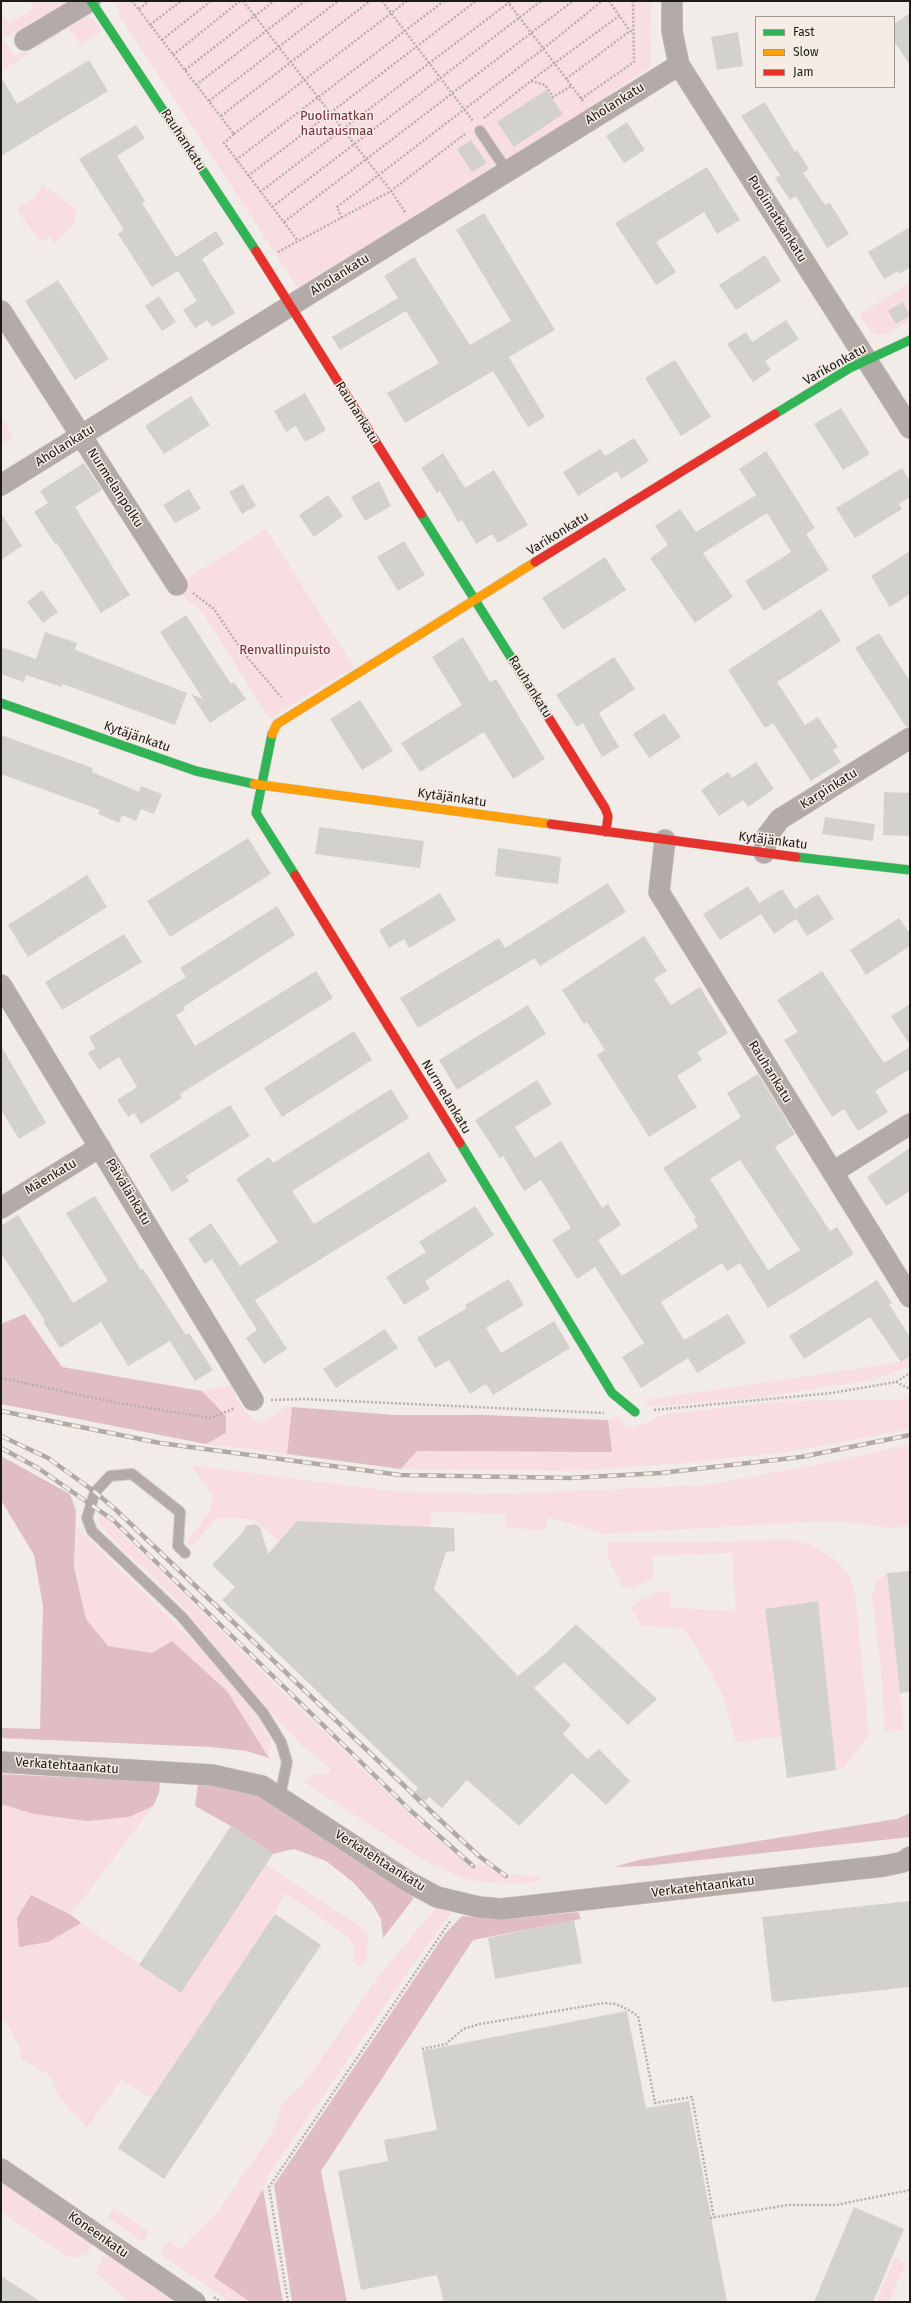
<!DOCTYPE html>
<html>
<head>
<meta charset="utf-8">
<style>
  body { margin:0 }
  #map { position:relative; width:911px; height:2303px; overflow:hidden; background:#f1ece8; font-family:"Fira Sans",sans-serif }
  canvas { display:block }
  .frame { position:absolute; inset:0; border:2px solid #1d1a18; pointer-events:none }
  .legend { position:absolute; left:755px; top:16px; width:140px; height:72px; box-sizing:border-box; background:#f5ece4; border:1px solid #9f9892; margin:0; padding:5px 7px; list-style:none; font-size:12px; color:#1d1a18 }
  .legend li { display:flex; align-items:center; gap:8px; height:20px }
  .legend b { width:20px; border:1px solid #9f9892 }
</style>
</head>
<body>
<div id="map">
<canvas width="911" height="2303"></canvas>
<div class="frame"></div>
<ul class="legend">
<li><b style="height:5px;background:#30b455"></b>Fast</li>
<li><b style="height:5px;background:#ff9f0a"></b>Slow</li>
<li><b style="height:5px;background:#e5322d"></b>Jam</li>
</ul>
</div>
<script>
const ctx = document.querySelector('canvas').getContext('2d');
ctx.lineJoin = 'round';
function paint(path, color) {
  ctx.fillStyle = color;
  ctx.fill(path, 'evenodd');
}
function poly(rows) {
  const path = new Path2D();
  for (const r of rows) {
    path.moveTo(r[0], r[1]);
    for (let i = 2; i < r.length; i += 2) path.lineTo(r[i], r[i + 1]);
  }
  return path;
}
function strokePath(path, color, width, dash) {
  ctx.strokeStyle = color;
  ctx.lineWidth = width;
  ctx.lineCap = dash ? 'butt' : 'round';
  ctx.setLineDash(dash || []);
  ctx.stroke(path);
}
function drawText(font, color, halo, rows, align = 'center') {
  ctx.font = font + ' "Fira Sans",sans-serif';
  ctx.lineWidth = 3;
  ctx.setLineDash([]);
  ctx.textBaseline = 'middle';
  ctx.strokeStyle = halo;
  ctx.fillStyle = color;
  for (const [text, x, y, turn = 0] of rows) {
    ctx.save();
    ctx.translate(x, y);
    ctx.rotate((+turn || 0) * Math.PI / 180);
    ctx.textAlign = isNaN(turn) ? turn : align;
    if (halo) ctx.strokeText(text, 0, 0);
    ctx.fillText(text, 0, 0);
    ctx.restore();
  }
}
paint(poly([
  [31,1,72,1,31,26,2,38,15,56,26,51,28,54,1,71,1,13,10,23,34,9],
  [121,1,651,1,650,67,578,117,300,291,119,15,120,11,117,6],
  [78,16,93,18,102,31,77,47,80,44,69,28,65,31,61,25],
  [57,27,61,34,36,49,34,46],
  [42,184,77,210,73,225,55,243,49,237,41,242,16,209,35,197],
  [910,282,910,321,885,334,877,335,871,332,859,315],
  [1,416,13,437,3,443,1,441],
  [266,529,354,667,269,719,202,611,172,588],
  [910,1356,910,1366,873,1380,756,1398,649,1407,646,1400,901,1362],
  [233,1385,236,1397,245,1412,258,1422,272,1417,285,1407,292,1407,287,1454,206,1444,226,1433,226,1416,202,1391],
  [910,1397,910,1429,788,1452,683,1463,579,1471,401,1469,417,1451,612,1452,608,1420,619,1416,625,1426,634,1428,665,1414,783,1401,898,1400],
  [910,1445,910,1525,893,1528,843,1522,808,1522,605,1534,548,1517,545,1531,505,1527,505,1514,432,1512,429,1527,297,1521,279,1541,252,1519,217,1518,192,1546,186,1543,210,1511,213,1495,190,1465,391,1491,503,1494,706,1485,814,1465],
  [99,1511,299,1708,415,1819,472,1869,480,1862,505,1878,512,1874,540,1877,541,1880,532,1883,502,1883,475,1881,458,1876,423,1860,303,1781,314,1774,326,1774,331,1769,303,1747,263,1704,180,1604,143,1567,123,1551,105,1530,99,1521],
  [76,1527,214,1661,254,1711,270,1739,269,1758,227,1691,152,1653,108,1646,86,1619,74,1567],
  [788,1539,809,1544,835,1559,847,1573,855,1591,869,1734,844,1768,836,1770,818,1601,765,1609,782,1736,736,1743,723,1696,693,1641,683,1629,642,1626,631,1607,640,1600,659,1592,671,1591,671,1608,736,1611,732,1553,652,1556,654,1577,647,1582,632,1588,622,1587,607,1555,609,1542,715,1542],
  [887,1573,904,1729,885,1732,881,1671,872,1595,877,1580],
  [1,1804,34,1814,129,1817,153,1806,71,1915,32,1895,48,1942,81,1923,181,1993,266,1865,363,1928,368,1936,367,1958,362,1967,353,1963,353,1945,347,1936,285,1893,275,1914,151,2098,121,2080,87,2128,60,2098,49,2075,21,2059,20,2048,7,2023,1,2016],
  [437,1907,451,1913,410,1969,268,2176,263,2189,214,2277,250,2302,230,2302,160,2254,168,2241,182,2250,190,2239,219,2210,273,2132,282,2103,302,2086,381,1973],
  [1,2181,93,2244,86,2255,74,2258,67,2256,1,2212],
  [114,2208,149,2232,143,2242,107,2217],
  [108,2254,176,2302,134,2302,125,2298,96,2273,103,2256],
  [895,2257,906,2263,888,2302,876,2302]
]), '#f8dee2');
paint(poly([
  [25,1314,62,1367,202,1391,226,1416,226,1433,206,1444,1,1404,1,1324],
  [292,1407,395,1415,485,1415,608,1420,612,1452,417,1451,401,1469,287,1454],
  [1,1456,70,1494,76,1511,74,1567,86,1619,108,1646,152,1653,172,1641,227,1691,269,1758,247,1751,211,1747,1,1738,1,1728,40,1729,43,1606,34,1555,1,1500],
  [1,1774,160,1782,159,1793,153,1806,129,1817,87,1821,34,1814,1,1804],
  [215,1784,253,1794,279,1807,414,1898,383,1938,381,1919,373,1905,353,1882,326,1861,294,1849,273,1854,231,1826,195,1806,198,1785],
  [910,1813,910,1837,646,1866,615,1867,638,1860,897,1819],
  [31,1895,71,1915,81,1923,48,1942,19,1947,17,1918],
  [578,1912,581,1919,473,1940,321,2171,347,2302,292,2302,274,2185,445,1934,462,1916,509,1919],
  [263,2189,267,2212,283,2302,250,2302,214,2277]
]), '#e0bdc3');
paint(poly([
  [910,13,910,65,894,41,894,24],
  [738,32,743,66,717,70,711,37],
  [89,60,108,91,1,156,1,77,17,104],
  [546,90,563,114,514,147,497,122],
  [765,102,795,152,797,150,809,169,803,173,825,205,830,203,849,234,827,248,796,196,790,200,775,178,780,175,741,116],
  [627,122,645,150,624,163,606,136],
  [136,125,145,138,117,156,145,201,142,203,176,257,216,231,224,244,202,259,235,313,212,327,207,320,195,328,183,310,197,301,178,271,152,287,118,234,124,230,79,159],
  [471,140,487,163,472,172,457,149],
  [707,167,740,220,717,234,704,212,656,242,676,272,656,285,615,223],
  [484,213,555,330,509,357,545,417,528,427,493,371,405,423,387,393,439,363,406,311,340,350,332,337,398,298,384,276,414,257,470,345,511,321,456,230],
  [910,227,910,267,900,274,898,271,884,279,868,252],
  [765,255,781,281,736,310,719,285],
  [58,280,109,359,75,380,25,301],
  [159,296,176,322,162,331,145,306],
  [903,302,910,316,896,324,888,311],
  [786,320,799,339,765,361,771,370,753,382,727,344,746,332,752,342],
  [675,360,711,417,681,436,645,378],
  [305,393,326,430,305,442,296,426,286,432,274,411],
  [191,396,210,425,164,454,145,426],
  [841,408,870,454,843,470,814,424],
  [634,438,649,461,621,479,617,471,578,496,563,472,600,449,605,456],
  [766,451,815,528,806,534,829,570,764,611,745,581,791,552,767,513,703,553,733,597,695,623,650,558,668,545,655,526,680,509,696,532,756,495,739,469],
  [443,453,465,488,494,470,528,525,498,543,492,534,476,544,462,520,458,522,440,491,437,493,421,468],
  [84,463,102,490,75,507,130,595,101,613,57,543,55,544,34,512,48,503,40,491],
  [902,468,910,481,910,497,899,504,902,509,855,538,836,508],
  [379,481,391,506,365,521,351,497],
  [243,484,256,506,242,514,229,492],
  [189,489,201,509,175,523,163,505],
  [328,495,343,516,314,537,299,515],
  [1,513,22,546,1,560],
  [404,541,425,575,398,591,377,557],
  [910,551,910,594,890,607,871,576],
  [605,557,626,590,563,630,542,598],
  [42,590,58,612,43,623,27,602],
  [821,609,841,641,777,682,805,725,818,717,838,747,833,750,841,762,811,781,773,723,765,728,728,670],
  [186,615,231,684,234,682,246,699,210,723,191,694,203,699,160,632],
  [45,632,77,643,75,650,187,693,175,725,63,684,62,687,26,675,24,682,1,674,1,647,36,659],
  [879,633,910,681,910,726,906,727,855,648],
  [463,637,490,682,496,679,545,759,513,779,484,732,420,772,401,743,462,705,432,657],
  [614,657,635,689,599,713,619,747,602,757,583,723,577,727,556,695],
  [360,700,393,751,362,770,330,719],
  [664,713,681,737,649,758,633,734],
  [1,735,93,768,92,772,139,792,141,786,162,794,154,814,141,809,136,821,122,815,119,823,98,814,100,810,1,774],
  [756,762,774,789,748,807,743,800,719,816,701,790,728,772,732,778],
  [884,792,910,793,910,836,883,835],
  [825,817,875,824,873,841,822,834],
  [319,827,424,841,420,868,315,854],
  [248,838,271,874,170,937,147,901],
  [498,848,561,857,558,884,495,876],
  [87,875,107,907,28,957,8,925],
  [608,883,626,912,540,966,535,958,418,1028,400,998,499,938,505,948],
  [748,886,759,903,782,889,795,909,818,894,834,919,807,936,796,919,774,934,761,914,720,940,703,914],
  [440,893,456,920,409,948,404,939,389,948,379,930],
  [277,906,295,935,183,1007,185,1010,176,1015,195,1046,316,971,333,998,180,1094,182,1098,141,1124,134,1113,128,1117,117,1100,137,1087,119,1057,99,1070,88,1053,95,1048,89,1037,186,977,180,968],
  [899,918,910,934,910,946,866,975,850,950],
  [124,934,142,962,62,1010,45,982],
  [644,936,667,971,654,979,671,1005,700,987,728,1033,697,1052,702,1060,677,1076,697,1107,649,1137,597,1055,605,1050,587,1022,584,1024,562,990],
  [822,971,884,1063,910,1047,910,1069,875,1091,888,1112,858,1131,844,1109,832,1117,784,1040,798,1032,777,1000],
  [910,1004,910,1045,891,1016],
  [528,1005,546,1034,457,1090,439,1060],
  [354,1031,372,1060,282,1117,264,1088],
  [1,1046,46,1123,19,1139,1,1110],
  [758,1074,795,1134,775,1147,830,1231,837,1227,854,1254,768,1308,740,1263,727,1271,722,1263,661,1302,684,1340,728,1314,746,1343,697,1373,688,1358,641,1388,622,1357,644,1343,595,1267,577,1279,552,1240,571,1228,541,1180,524,1191,503,1156,500,1158,475,1120,537,1080,552,1104,515,1127,535,1158,561,1141,602,1208,608,1204,621,1225,598,1240,622,1276,698,1227,694,1219,696,1218,663,1168,741,1117,727,1093],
  [740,1160,800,1250,768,1270,710,1179],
  [391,1089,409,1118,292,1191,314,1224,429,1152,447,1181,255,1300,287,1349,264,1364,246,1338,257,1330,212,1259,205,1264,188,1239,211,1223,240,1266,278,1242,236,1179,269,1157,273,1163],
  [230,1105,250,1136,186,1176,189,1181,172,1192,149,1155],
  [910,1148,910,1191,886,1206,867,1177],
  [95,1196,141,1270,143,1269,186,1335,189,1333,213,1370,195,1381,170,1341,128,1366,101,1322,60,1348,43,1322,45,1321,1,1253,1,1226,18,1215,73,1303,108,1281,66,1213],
  [475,1206,494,1235,425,1281,430,1289,404,1305,386,1277,426,1252,419,1242],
  [509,1279,524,1305,486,1328,501,1353,554,1321,570,1348,493,1395,486,1384,470,1394,449,1360,435,1368,417,1338,467,1308,465,1305],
  [877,1280,892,1303,889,1304,910,1337,910,1356,901,1362,870,1317,804,1359,789,1336],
  [385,1329,398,1348,336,1388,323,1369],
  [297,1521,454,1528,455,1551,446,1552,434,1589,518,1676,546,1653,576,1624,657,1699,628,1725,564,1662,534,1688,571,1725,563,1734,587,1759,599,1749,630,1781,606,1805,572,1773,519,1826,467,1780,442,1808,429,1797,421,1806,411,1796,418,1788,222,1600,235,1587,212,1565,243,1532,246,1526,254,1524,260,1527,268,1554],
  [910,1571,910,1692,900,1693,887,1573],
  [818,1601,836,1770,787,1778,765,1609],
  [231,1826,273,1854,181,1993,139,1965],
  [910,1901,910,1987,772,2002,762,1917],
  [275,1914,321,1945,164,2179,118,2148],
  [574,1920,582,1963,495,1979,488,1938],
  [627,2011,646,2108,689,2101,727,2302,444,2302,437,2275,361,2290,338,2171,388,2161,384,2140,437,2130,422,2051],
  [854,2207,904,2229,873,2302,814,2302],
  [1,2276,41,2302,1,2302]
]), '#d3d1ce');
const lane = poly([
  [480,131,507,171],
  [185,1553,178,1546,180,1512,132,1474,110,1476,95,1492,87,1518,92,1531,182,1617,263,1713,281,1742,287,1762,280,1796]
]);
const street = poly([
  [672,1,672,31,679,65,910,428],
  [25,40,90,1],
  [1,311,177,585],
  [1,485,679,65],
  [665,840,659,892,910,1297],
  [764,853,767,836,780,819,910,738],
  [1,985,253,1400],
  [833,1172,910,1124],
  [1,1208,100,1147],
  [1,1762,212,1775,262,1786,409,1882,437,1897,479,1907,501,1909,884,1866,903,1862,910,1857],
  [1,2169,195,2302]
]);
const fast = poly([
  [91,1,256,251],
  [775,414,850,368,910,340],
  [421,514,532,691],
  [1,703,196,771,254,784],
  [272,734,256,813,295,875],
  [796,857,910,870],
  [460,1143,612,1393,635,1412]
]);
const slow = poly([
  [272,734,277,724,535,562],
  [254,784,551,824]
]);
const jam = poly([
  [256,251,421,514],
  [535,562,775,414],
  [532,691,605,808,608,816,606,832],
  [551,824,796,857],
  [295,875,460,1143]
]);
strokePath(lane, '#cecac8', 12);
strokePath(street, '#cecac8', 22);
strokePath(fast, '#cecac8', 10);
strokePath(slow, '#cecac8', 10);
strokePath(jam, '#cecac8', 10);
strokePath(poly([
  [132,1,234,134,224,143,298,241],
  [243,1,391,191,405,212],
  [382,1,473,121],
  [507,1,583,101],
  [609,1,630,31],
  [139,9,149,1],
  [150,25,181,1],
  [162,40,211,1],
  [173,55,240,1],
  [185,70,274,1],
  [566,79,630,31,633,32],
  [531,81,545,85,553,97],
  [196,85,305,1],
  [552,98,571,86],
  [581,99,634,62,633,1],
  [209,101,338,1],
  [221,116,370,1],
  [484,118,541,73,619,16],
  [234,134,407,1],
  [236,160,444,1],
  [248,176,476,1],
  [260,192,511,1],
  [272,207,541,1],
  [342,218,337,207,543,49,602,1],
  [284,222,573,1],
  [278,252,391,191,466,133],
  [193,593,214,609,242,651,281,697],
  [1,1378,118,1403,211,1418,235,1408],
  [896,1382,910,1389],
  [271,1400,304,1399,604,1413],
  [654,1410,832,1393,896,1382,910,1373],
  [422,2049,446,2044,463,2029,480,2024,604,2003,616,2004,627,2009,638,2016,655,2103,692,2097,714,2218],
  [710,2218,788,2205,836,2205,910,2190],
  [214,2297,221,2302],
  [288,2302,269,2187,451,1920]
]), '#b6afac', 2.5, [2, 2]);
strokePath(lane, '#b4aba8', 10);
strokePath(street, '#b4aba8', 21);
strokePath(fast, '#30b455', 9);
strokePath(slow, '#ff9f0a', 9);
strokePath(jam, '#e5322d', 9);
const rail = poly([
  [1,1411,160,1443,400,1475,570,1478,661,1473,801,1457,910,1435],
  [1,1436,48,1458,95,1492,114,1508,438,1818,479,1856,506,1876],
  [1,1448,38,1468,113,1520,410,1810,473,1866]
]);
strokePath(rail, '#b0aaa7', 4.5);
strokePath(rail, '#f5ece4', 3, [9]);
drawText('13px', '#1d1a18', '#f5ece4', [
  ["Aholankatu",615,104,-32],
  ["Rauhankatu",183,140,57],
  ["Puolimatkankatu",777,219,58],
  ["Aholankatu",340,275,-32],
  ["Varikonkatu",835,365,-29],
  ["Rauhankatu",357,413,58],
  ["Aholankatu",65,446,-32],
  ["Nurmelanpolku",115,488,57],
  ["Varikonkatu",558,534,-32],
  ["Rauhankatu",530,687,58],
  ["Kytäjänkatu",137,737,19],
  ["Karpinkatu",829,789,-32],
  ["Kytäjänkatu",452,798,8],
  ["Kytäjänkatu",773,841,7],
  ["Rauhankatu",770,1072,58],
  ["Nurmelankatu",446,1097,59],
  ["Mäenkatu",51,1177,-31],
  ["Päivälänkatu",128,1192,59],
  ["Verkatehtaankatu",67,1766,4],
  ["Verkatehtaankatu",380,1861,32],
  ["Verkatehtaankatu",703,1887,-7],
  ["Koneenkatu",98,2235,35]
]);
drawText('13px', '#742b43', '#f5ece4', [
  ["Puolimatkan",337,116],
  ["hautausmaa",337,131],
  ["Renvallinpuisto",285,650]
]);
</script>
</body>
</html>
